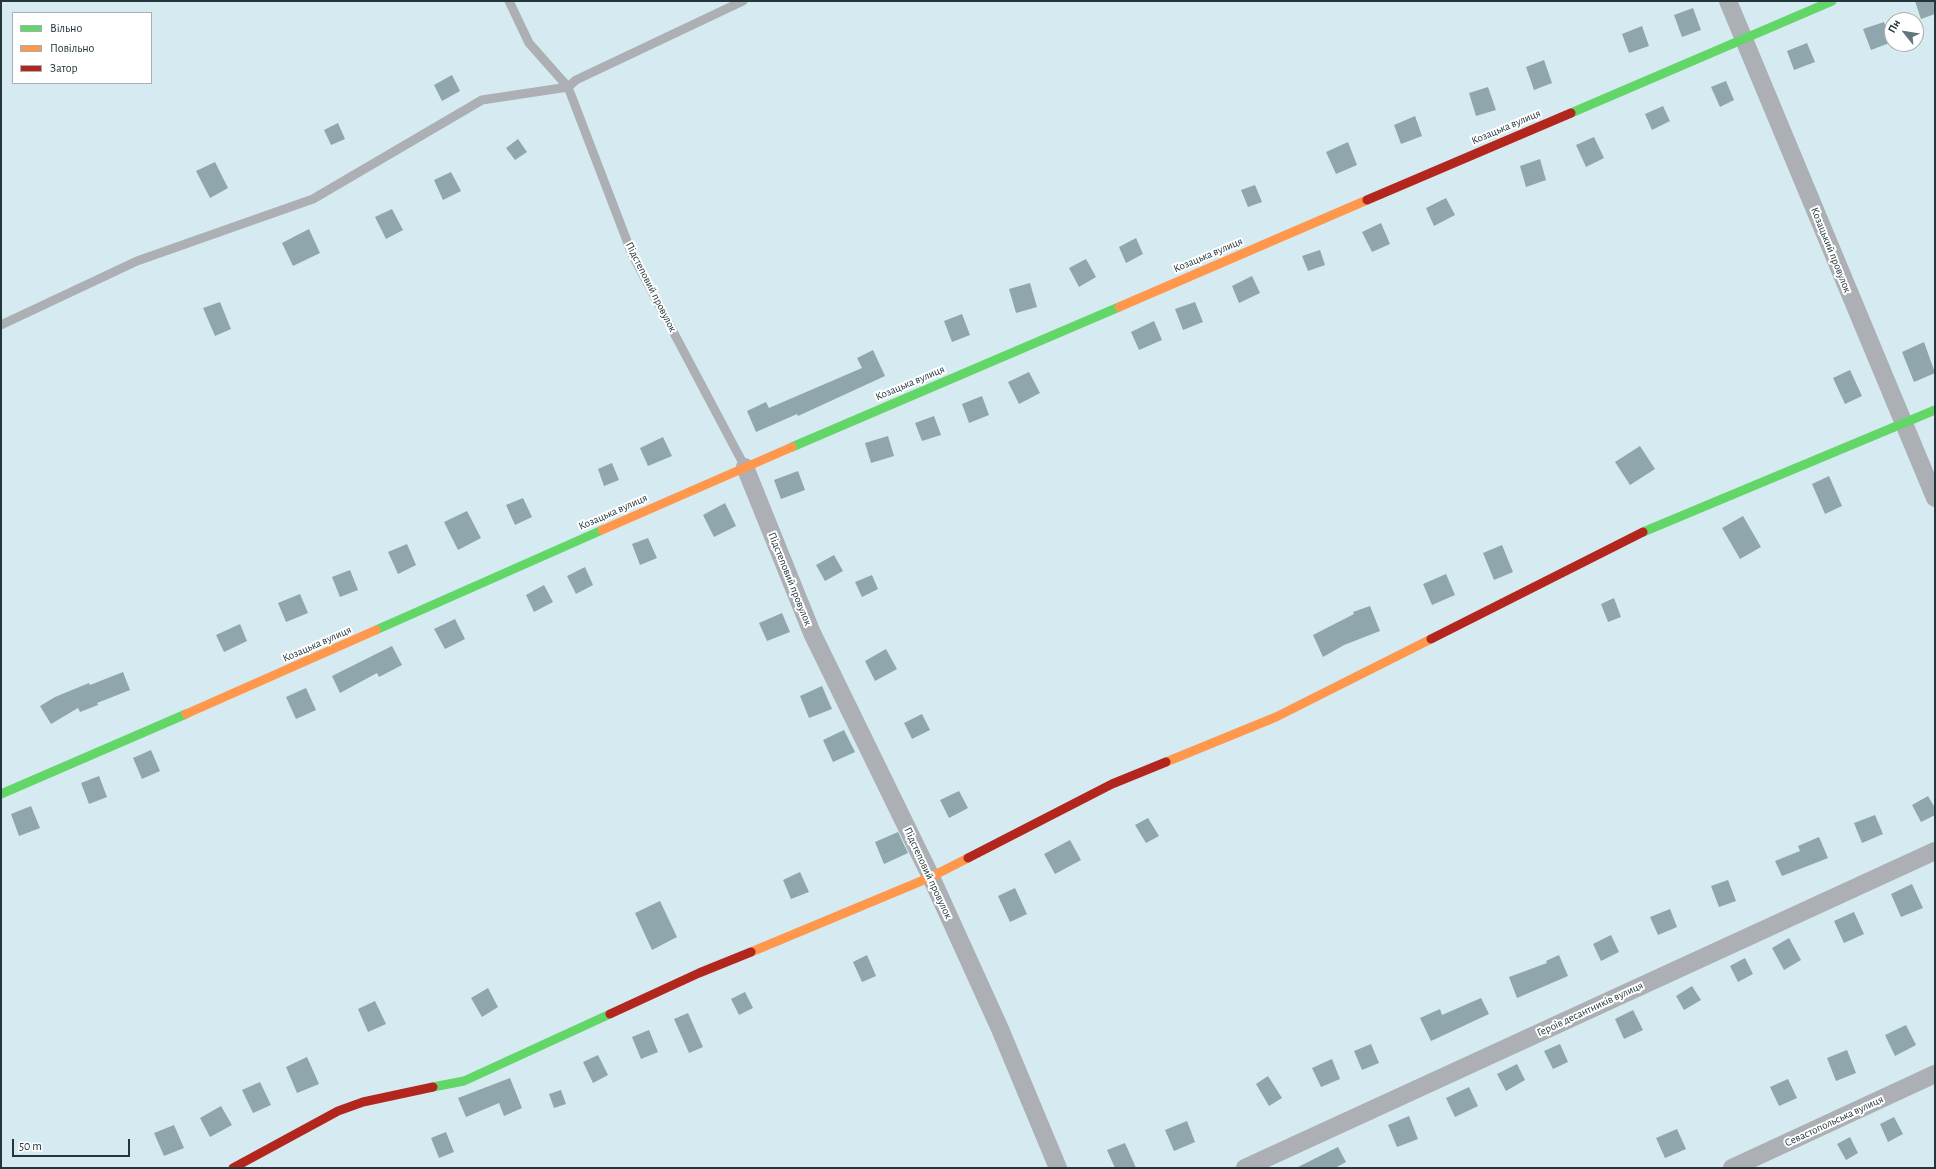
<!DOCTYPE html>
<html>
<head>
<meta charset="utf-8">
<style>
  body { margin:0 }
  #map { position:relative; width:1936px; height:1169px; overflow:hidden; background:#d5ebf1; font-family:"Alegreya Sans",sans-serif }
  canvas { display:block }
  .frame { position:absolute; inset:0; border:2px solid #22363b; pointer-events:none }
  .legend { position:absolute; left:12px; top:12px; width:140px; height:72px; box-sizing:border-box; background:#fff; border:1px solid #a7afb1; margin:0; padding:5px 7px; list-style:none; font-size:12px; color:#22363b }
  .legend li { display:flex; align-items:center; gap:8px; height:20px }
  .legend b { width:20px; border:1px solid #a7afb1 }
  .north { position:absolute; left:1884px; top:12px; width:40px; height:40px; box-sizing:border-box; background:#fff; border:1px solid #a7afb1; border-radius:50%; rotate:300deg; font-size:11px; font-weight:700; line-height:16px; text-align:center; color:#22363b }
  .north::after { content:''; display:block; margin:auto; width:14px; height:18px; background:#61757b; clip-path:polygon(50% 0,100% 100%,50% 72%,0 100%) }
  .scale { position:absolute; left:12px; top:1139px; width:118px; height:18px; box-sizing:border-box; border:2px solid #22363b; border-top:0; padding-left:5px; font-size:12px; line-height:14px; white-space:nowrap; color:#22363b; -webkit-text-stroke:3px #fff; paint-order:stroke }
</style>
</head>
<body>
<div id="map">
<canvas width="1936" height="1169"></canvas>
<div class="frame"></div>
<ul class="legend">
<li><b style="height:5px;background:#63d668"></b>Вільно</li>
<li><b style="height:5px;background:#ff974d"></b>Повільно</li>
<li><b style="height:5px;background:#b3261e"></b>Затор</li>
</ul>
<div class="north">Пн</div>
<div class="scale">50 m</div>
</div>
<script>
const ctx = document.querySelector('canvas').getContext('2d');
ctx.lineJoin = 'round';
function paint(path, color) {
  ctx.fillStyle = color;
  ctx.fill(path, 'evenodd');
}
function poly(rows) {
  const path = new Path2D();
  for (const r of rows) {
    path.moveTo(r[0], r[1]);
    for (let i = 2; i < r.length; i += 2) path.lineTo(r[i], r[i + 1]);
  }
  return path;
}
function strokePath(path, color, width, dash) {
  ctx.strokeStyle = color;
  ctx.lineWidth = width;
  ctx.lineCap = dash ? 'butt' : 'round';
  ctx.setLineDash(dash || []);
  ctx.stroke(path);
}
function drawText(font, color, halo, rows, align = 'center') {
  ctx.font = font + ' "Alegreya Sans",sans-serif';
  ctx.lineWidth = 4;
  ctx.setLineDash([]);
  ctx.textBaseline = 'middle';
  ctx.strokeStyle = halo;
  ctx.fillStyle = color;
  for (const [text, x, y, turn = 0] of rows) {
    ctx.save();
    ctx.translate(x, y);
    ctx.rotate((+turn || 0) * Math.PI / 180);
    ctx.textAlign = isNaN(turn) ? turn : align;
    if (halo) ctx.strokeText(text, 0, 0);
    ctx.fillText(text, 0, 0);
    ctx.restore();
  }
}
paint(poly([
  [1915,1,1935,1,1935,14,1921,19],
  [1693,8,1701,30,1682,37,1674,15],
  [1884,22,1892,42,1871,50,1863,29],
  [1642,26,1649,46,1629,53,1622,34],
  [1807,43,1815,62,1794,70,1787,51],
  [1544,60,1552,83,1534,90,1526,67],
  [452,75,460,91,442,101,434,85],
  [1726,81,1734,100,1720,107,1711,87],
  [1488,87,1496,110,1476,116,1469,93],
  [1663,106,1670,121,1652,130,1645,114],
  [1415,116,1422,136,1401,144,1394,125],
  [338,123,345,139,331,145,324,130],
  [1594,137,1604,158,1586,167,1576,145],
  [518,139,527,152,515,160,506,148],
  [1348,142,1357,165,1336,174,1326,152],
  [1540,159,1546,180,1526,187,1520,166],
  [215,162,228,188,210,198,196,171],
  [451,172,461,191,443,200,434,180],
  [1255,185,1262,202,1248,207,1241,190],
  [1446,198,1455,215,1434,226,1426,208],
  [392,209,403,230,386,239,375,217],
  [1381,223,1390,244,1372,252,1362,232],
  [309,229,320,253,293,266,282,243],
  [1136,238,1143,254,1126,263,1119,247],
  [1320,250,1325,265,1308,271,1302,256],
  [1086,259,1096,277,1079,287,1069,268],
  [1252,276,1260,293,1239,303,1232,286],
  [1030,283,1037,307,1016,313,1009,289],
  [220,302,231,329,215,336,203,308],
  [1195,302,1203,322,1183,330,1175,309],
  [962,314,970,335,952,342,944,321],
  [1154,321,1162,340,1139,350,1131,332],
  [1924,342,1935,373,1914,382,1902,352],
  [873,350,885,376,798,416,797,414,756,432,747,411,766,402,769,408,862,368,857,358],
  [1850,370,1862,396,1845,404,1833,378],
  [1029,372,1040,393,1019,404,1008,382],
  [982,396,989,415,969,423,962,404],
  [934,416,941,435,922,441,915,423],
  [888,436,894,456,871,463,865,443],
  [663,437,672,456,648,466,640,448],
  [1640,446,1655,469,1630,485,1615,462],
  [612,463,619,480,604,486,598,469],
  [798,471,805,490,781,499,774,480],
  [1829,476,1842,506,1825,514,1812,484],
  [523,498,532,517,515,525,506,505],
  [725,503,736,526,714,537,703,515],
  [467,511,481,538,458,550,444,522],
  [1743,516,1761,547,1740,559,1722,528],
  [648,538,657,558,640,565,632,544],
  [407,544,416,565,398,574,388,552],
  [1502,545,1513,572,1494,580,1483,553],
  [834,555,843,571,825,581,816,565],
  [585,567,593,585,576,594,567,576],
  [350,570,358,590,340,597,332,577],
  [1446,574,1455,595,1432,605,1423,584],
  [872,575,878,589,862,597,855,582],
  [544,585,553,602,534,612,526,595],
  [300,594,308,613,286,622,278,603],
  [1614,598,1621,617,1608,622,1601,604],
  [1370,606,1380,631,1344,645,1323,657,1313,635,1354,614,1353,612],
  [782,613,790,632,767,641,759,623],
  [455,619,465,639,445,649,434,629],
  [240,624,247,641,224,652,216,635],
  [392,646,402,665,379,677,377,673,340,693,332,676],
  [886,649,897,669,875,681,865,661],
  [123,672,130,690,97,703,98,705,80,712,78,708,51,724,40,706,55,697,89,683,90,685],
  [822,686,832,709,809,718,800,696],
  [306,688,316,710,296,719,286,697],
  [922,714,930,730,912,739,904,723],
  [844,730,855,752,833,762,823,740],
  [151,750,160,771,142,779,133,758],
  [99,776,107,797,89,804,81,783],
  [959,791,968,808,949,818,940,800],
  [1928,796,1935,808,1935,815,1921,822,1912,805],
  [31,806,40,828,19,836,11,814],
  [1875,815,1883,834,1862,843,1854,823],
  [1148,818,1159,836,1146,843,1135,825],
  [898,832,908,853,884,864,875,842],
  [1819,837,1828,858,1782,876,1775,861,1800,851,1798,846],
  [1070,840,1081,860,1055,874,1044,854],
  [800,872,809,892,791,899,783,880],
  [1728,880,1736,901,1719,907,1711,886],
  [1912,884,1923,908,1901,917,1891,894],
  [1015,888,1027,914,1010,922,998,896],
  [660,901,677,937,652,950,635,913],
  [1670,909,1677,927,1658,935,1650,917],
  [1854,912,1864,934,1844,943,1834,921],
  [1611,935,1619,952,1601,961,1593,944],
  [1789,938,1801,960,1784,970,1772,948],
  [867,955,876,976,862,982,853,962],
  [1559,955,1568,976,1517,998,1509,977,1547,963,1546,961],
  [1745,958,1753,974,1738,982,1730,966],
  [1692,986,1701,1000,1684,1010,1676,996],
  [488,988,498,1007,482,1017,471,998],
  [745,992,753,1008,739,1015,731,999],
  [1481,998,1489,1014,1431,1041,1420,1018,1440,1009,1442,1015],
  [375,1001,386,1024,368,1032,358,1009],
  [1633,1010,1643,1030,1624,1039,1615,1019],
  [688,1013,703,1047,689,1053,674,1019],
  [1906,1025,1916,1045,1895,1056,1885,1035],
  [649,1030,658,1052,641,1059,632,1037],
  [1371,1044,1379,1063,1362,1070,1354,1051],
  [1560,1044,1568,1062,1553,1069,1544,1051],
  [1847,1050,1856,1073,1836,1081,1827,1058],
  [598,1055,608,1075,593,1083,583,1062],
  [307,1057,319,1084,297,1093,286,1067],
  [1332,1059,1340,1079,1321,1087,1312,1068],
  [1517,1064,1525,1080,1506,1091,1497,1074],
  [1268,1076,1282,1098,1269,1106,1256,1084],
  [510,1078,522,1108,504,1116,499,1103,466,1117,458,1098],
  [1788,1079,1797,1098,1779,1106,1770,1087],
  [260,1082,271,1105,253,1113,242,1090],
  [1469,1087,1478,1106,1455,1117,1446,1098],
  [561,1090,566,1104,554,1108,549,1094],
  [221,1106,232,1125,210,1137,200,1118],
  [1409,1116,1418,1139,1397,1147,1388,1125],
  [1894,1117,1903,1134,1888,1142,1880,1124],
  [1187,1121,1195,1142,1174,1151,1165,1130],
  [174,1125,184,1148,164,1156,154,1133],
  [1677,1129,1686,1149,1665,1158,1656,1138],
  [446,1132,454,1152,439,1158,431,1138],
  [1850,1137,1858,1153,1846,1160,1837,1144],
  [1125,1143,1136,1168,1115,1168,1107,1150],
  [1338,1147,1346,1162,1335,1168,1296,1168]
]), '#8ea6ac');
strokePath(poly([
  [509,1,529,43,568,87,632,254,745,467],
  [1,325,137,261,313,199,482,100,568,87,576,80,743,1]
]), '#acafb3', 9);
strokePath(poly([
  [1728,1,1935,498],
  [745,467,812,633,931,877,1000,1029,1058,1168],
  [1245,1168,1935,851],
  [1732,1168,1935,1074]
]), '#acafb3', 18);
strokePath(poly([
  [1571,113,1832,1],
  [792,447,1119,307],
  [1643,532,1935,410],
  [376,630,602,530],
  [1,794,186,714],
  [433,1087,464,1081,610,1014]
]), '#63d668', 9);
strokePath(poly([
  [1119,307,1367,200],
  [602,530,792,447],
  [186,714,376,630],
  [1166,762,1276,717,1431,639],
  [751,952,931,877,968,858]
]), '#ff974d', 9);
strokePath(poly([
  [1367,200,1571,113],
  [1431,639,1643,532],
  [968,858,1112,784,1166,762],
  [610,1014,699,973,751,952],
  [233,1168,338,1111,363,1102,433,1087]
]), '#b3261e', 9);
drawText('11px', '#22363b', '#fff', [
  ["Козацька вулиця",1506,127,-23],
  ["Козацький провулок",1831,250,68],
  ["Козацька вулиця",1208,255,-23],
  ["Підстеповий провулок",651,287,63],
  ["Козацька вулиця",910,383,-23],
  ["Козацька вулиця",613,512,-24],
  ["Підстеповий провулок",790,579,68],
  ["Козацька вулиця",317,644,-24],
  ["Підстеповий провулок",928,873,65],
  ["Героїв десантників вулиця",1590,1009,-25],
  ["Севастопольська вулиця",1834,1121,-25]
]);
</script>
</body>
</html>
